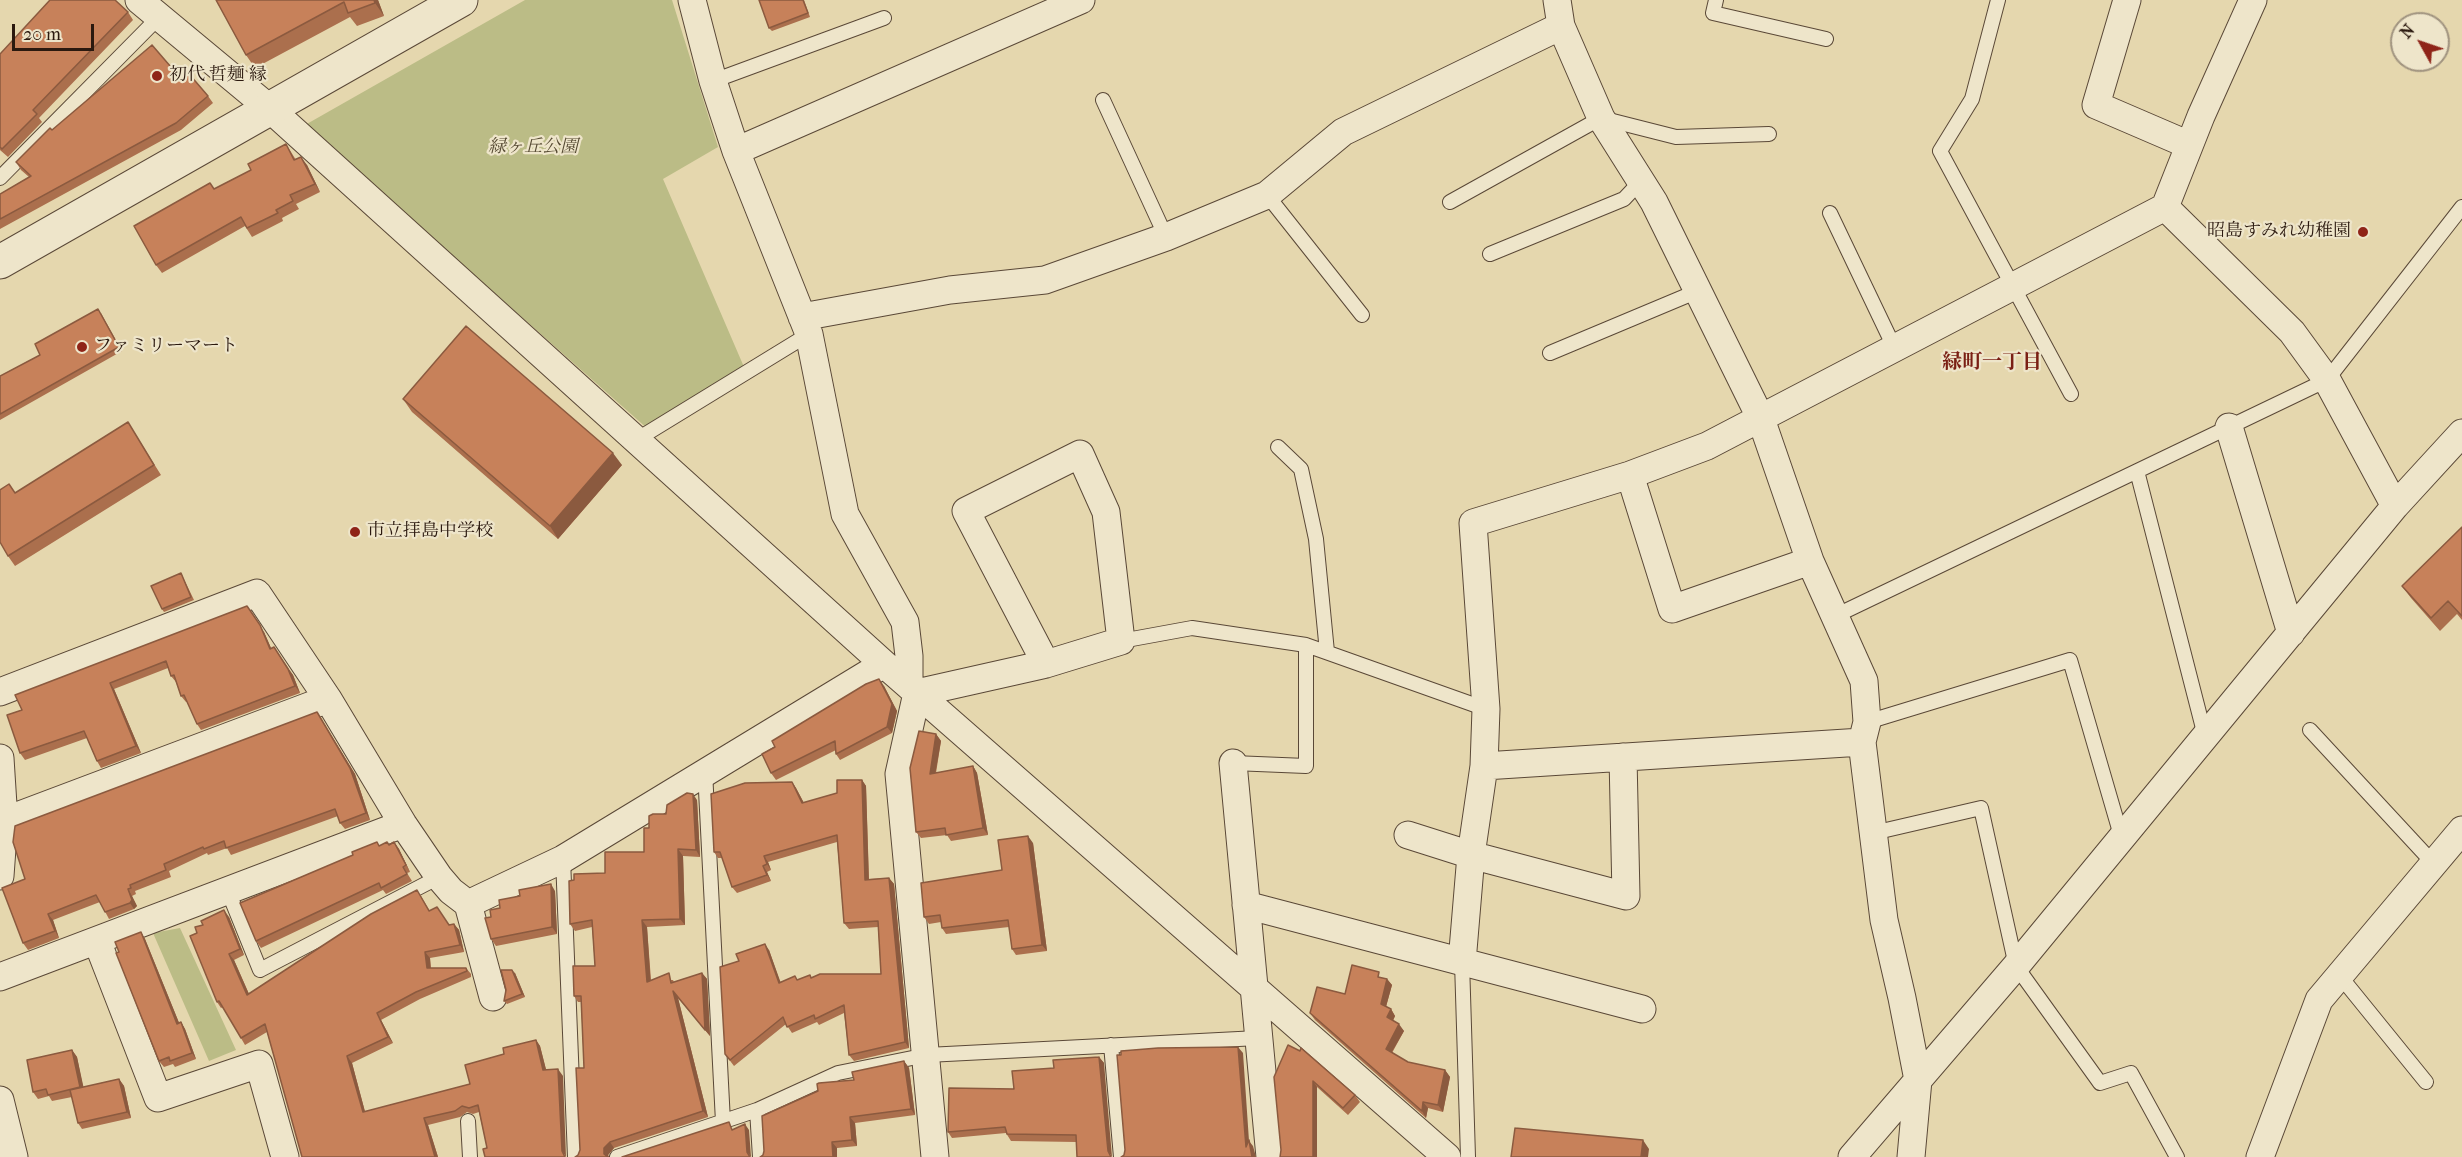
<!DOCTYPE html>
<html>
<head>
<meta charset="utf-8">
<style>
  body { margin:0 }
  #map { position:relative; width:2462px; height:1157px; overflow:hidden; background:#e5d7ae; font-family:"IM FELL French Canon",serif }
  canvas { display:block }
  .north { position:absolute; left:2390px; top:12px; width:60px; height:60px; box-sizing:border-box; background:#eee5ca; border:2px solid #a0937f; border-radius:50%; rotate:310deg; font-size:16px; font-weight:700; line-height:24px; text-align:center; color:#2b190f }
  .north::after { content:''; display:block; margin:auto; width:21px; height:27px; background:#8f2418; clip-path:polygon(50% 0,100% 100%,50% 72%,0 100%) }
  .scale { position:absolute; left:12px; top:24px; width:82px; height:27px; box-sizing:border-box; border:3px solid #2b190f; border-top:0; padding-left:8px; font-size:18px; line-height:21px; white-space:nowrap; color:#2b190f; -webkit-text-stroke:4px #eee5ca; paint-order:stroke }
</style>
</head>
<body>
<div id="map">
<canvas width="2462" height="1157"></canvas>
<div class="north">N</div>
<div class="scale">20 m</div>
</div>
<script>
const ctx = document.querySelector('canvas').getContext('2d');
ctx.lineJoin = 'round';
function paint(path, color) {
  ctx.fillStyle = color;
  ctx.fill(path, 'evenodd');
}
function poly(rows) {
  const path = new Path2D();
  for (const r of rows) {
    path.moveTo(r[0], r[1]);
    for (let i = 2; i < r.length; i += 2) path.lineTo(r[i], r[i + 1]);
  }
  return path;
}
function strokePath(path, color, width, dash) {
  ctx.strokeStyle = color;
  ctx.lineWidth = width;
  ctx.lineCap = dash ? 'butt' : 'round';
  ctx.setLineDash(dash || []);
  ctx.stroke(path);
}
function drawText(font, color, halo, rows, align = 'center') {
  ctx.font = font + ' "IM FELL French Canon","Noto Serif JP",serif';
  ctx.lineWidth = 4.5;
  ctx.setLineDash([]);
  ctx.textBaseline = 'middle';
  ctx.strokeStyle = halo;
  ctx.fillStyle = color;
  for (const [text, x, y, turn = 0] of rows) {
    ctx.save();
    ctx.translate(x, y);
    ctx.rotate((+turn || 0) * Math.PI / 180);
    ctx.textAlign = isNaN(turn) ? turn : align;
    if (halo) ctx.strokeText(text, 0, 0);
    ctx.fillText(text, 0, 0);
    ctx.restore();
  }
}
paint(poly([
  [525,0,672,0,718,147,663,179,744,367,649,430,305,125],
  [180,928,236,1050,209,1061,153,933]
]), '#bbbc86');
const service = poly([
  [1716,0,1713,13,1826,39],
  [1998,0,1972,99,1940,151,2071,394],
  [713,81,884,18],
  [1103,100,1166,237],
  [0,178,159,17],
  [1267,195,1362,315],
  [1450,202,1601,118,1676,137,1769,134],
  [1830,213,1895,349],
  [1490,254,1624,199,1640,182],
  [1550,353,1698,291],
  [636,440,809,334],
  [1278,447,1301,469,1316,539,1327,652],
  [2137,471,2205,736],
  [1837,615,2327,380,2462,207],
  [1121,641,1192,628,1306,645,1486,709],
  [1867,722,2070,660,2122,839],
  [2310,730,2435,865],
  [1233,763,1306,766,1306,645],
  [705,771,723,1122],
  [1873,833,1981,808,2016,966,2100,1083,2131,1073,2177,1157],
  [563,859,575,1157],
  [228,891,260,970,439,877],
  [1462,962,1468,1157],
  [2340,976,2426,1082],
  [1111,1045,1121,1157],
  [757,1110,760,1157],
  [468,1121,470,1157],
  [617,1157,757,1110,838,1073,927,1055,1258,1038]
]);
const minor = poly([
  [139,0,269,108,884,664,1447,1157],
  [692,0,713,81,736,151,809,334,845,514,905,622,909,656,909,685],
  [1557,0,1561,26,1601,118,1654,202,1761,419,1810,561,1864,681,1867,722,1862,742,1884,920,1902,998,1918,1080,1911,1157],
  [2127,0,2096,105,2189,145],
  [736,151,1081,0],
  [2165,207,2292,332,2327,380,2395,506],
  [802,317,950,290,1045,280,1166,237,1267,195,1343,132,1561,26],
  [2229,427,2291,633],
  [1630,475,1672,609,1810,561],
  [0,692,257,593,328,699,403,824,439,877,451,891,468,904,493,997],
  [917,693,1046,664,1121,641,1106,512,1080,454,966,511,1046,664],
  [917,693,899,774,935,1157],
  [0,758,4,821,0,876],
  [1233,763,1270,1157],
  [1484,766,1862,742],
  [4,821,328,699],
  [1408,835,1471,855,1626,896,1623,757],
  [468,904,563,859,884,664],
  [1246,905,1642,1009],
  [97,941,158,1098,259,1064,285,1157],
  [1462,962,1471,855,1484,766,1486,709,1473,523,1630,475,1707,446,2165,207,2201,116,2253,0],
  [0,977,403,824],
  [0,1100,14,1157],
  [1852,1157,2016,966,2395,506,2462,433],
  [2260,1157,2319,1000,2462,830]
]);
const tertiary = poly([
  [0,262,461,0]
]);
strokePath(service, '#5a4837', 16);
strokePath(minor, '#5a4837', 29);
strokePath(tertiary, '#5a4837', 35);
strokePath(service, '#eee5ca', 14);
strokePath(minor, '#eee5ca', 27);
strokePath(tertiary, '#eee5ca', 33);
paint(poly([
  [216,0,378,0,384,16,357,26,350,17,255,68,246,55],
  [759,0,804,0,810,17,772,31,769,28],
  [128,12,133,20,39,118,42,122,8,157,0,150,0,54],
  [177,74,208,96,213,103,181,130,0,229,0,194,29,177,21,170,16,162,52,130],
  [286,144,296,160,307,165,320,192,296,204,299,209,282,218,283,221,252,237,245,226,162,273,156,265,214,189,251,170],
  [101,313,122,351,0,420,0,376,40,355],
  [403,399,622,465,558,539,412,412],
  [134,432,161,475,15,566,8,556,15,493],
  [2462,527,2462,620,2457,614,2440,631,2411,598,2402,586],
  [181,573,194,600,164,612,162,609],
  [264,632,271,648,293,675,300,693,201,730,197,724,187,702,186,702,181,696,176,682,171,676,168,668,114,689,141,753,101,768,97,761,87,738,25,760,20,753,22,710,15,695],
  [884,686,897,711,892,733,840,760,836,754,836,750,776,780,771,773,775,747],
  [317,712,355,774,370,820,345,829,340,823,338,816,231,855,227,848,208,855,207,853,169,871,171,877,135,891,136,894,132,896,137,906,134,909,109,919,100,902,53,920,59,938,28,950,23,943,25,879],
  [936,734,941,741,936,773,973,766,977,773,988,835,951,841,947,835,921,838,916,832],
  [862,780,866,786,869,879,889,878,894,884,909,1048,854,1061,849,1055,844,1013,819,1025,817,1022,792,1033,786,1024,734,1066,725,1054,769,950,780,982,812,978,881,974,878,927,849,929,844,923,837,842,768,862,771,870,767,872,771,881,737,893,732,887,722,858,718,858,714,852,792,782,796,788,804,803,837,793],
  [697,800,700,857,683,856,685,925,647,927,651,980,673,980,674,982,702,973,707,979,710,1036,678,998,708,1117,614,1148,608,1155,609,1157,575,1157,578,1155,580,1150,584,1068,581,1002,578,1002,574,996,595,966,592,927,575,931,570,924,605,873,644,852,649,828,666,814],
  [377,842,379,846,389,845,394,842,399,849,410,872,407,873,412,881,386,894,383,890,261,948,256,941,353,855],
  [1033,843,1047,951,1016,955,1012,949,1009,927,946,934,942,928,941,922,929,924,924,917,1002,870],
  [555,891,557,934,496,946,491,939,491,917,500,908],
  [421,896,430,911,449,925,454,924,459,930,464,952,430,958,431,968,466,968,471,974,471,977,420,999,381,1020,393,1043,352,1063,365,1112,470,1084,504,1054,536,1040,540,1046,546,1070,563,1076,487,1148,479,1112,473,1114,467,1112,460,1117,428,1125,438,1157,302,1157,267,1032,245,1045,223,1007,221,1008,217,1002,197,933,229,917,244,955,234,960,249,994],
  [141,932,145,939,179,1023,181,1022,185,1029,196,1059,175,1067,173,1064,164,1067,159,1061,119,952],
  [515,973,525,997,507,1004,504,1001],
  [1384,978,1387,979,1392,985,1386,1007,1391,1009,1395,1016,1393,1021,1404,1031,1392,1053,1408,1062,1445,1070,1450,1077,1443,1112,1428,1108,1426,1118,1315,1020,1310,1013,1345,994],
  [1288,1045,1355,1095,1360,1102,1348,1115,1317,1087,1317,1157,1280,1157,1281,1150],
  [72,1050,77,1057,83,1087,119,1079,124,1086,131,1118,82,1129,78,1123,72,1097,52,1101,49,1096,38,1099,33,1092],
  [1099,1057,1104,1063,1076,1142,1011,1141,1006,1133,952,1138,948,1132,1014,1089,1054,1068],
  [904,1061,909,1068,915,1115,855,1123,857,1146,837,1148,837,1157,760,1157,854,1080]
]), '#ab6f4d');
paint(poly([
  [374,0,378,0,384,16,375,3],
  [301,157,307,165,320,192,315,184],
  [613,453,622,465,558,539,550,526],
  [251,612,264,632,274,655,270,649],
  [274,647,293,675,300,693,295,686],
  [879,679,884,686,897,711,892,733,887,727],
  [110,683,114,689,141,753,136,746],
  [317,712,355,774,370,820,366,813],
  [936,734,941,741,934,781,930,774],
  [973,766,977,773,988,835,983,828],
  [862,780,866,786,869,886,865,880],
  [792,782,796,788,807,809,802,803],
  [693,794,697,800,700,857,696,850],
  [1028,836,1033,843,1047,951,1042,945],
  [394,842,399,849,410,872,406,865],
  [678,849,683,856,685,925,680,919],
  [764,856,768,862,771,870,767,864],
  [763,866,767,872,771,881,767,875],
  [889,878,894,884,909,1048,905,1042],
  [551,884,555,891,557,934,552,927],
  [128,889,132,896,137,906,134,909,130,903],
  [224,910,229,917,244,955,240,949],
  [48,914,53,920,59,938,55,931],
  [642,920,647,927,651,988,647,982],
  [454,924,459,930,464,952,460,945],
  [141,932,145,939,182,1030,177,1024],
  [765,944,769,950,783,989,779,983],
  [425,952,430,958,431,975,427,968],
  [229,954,234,960,252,1001,247,995],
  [512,970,515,973,525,997,522,994],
  [702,973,707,979,710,1036,705,1030],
  [1387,979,1392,985,1385,1010,1381,1004],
  [673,991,678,998,708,1117,703,1111],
  [1391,1009,1395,1016,1391,1024,1387,1017],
  [377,1013,381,1020,393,1043,388,1037],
  [181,1022,185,1029,196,1059,192,1053],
  [1399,1024,1404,1031,1390,1055,1386,1049],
  [536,1040,540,1046,548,1077,543,1070],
  [1238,1047,1243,1053,1249,1141,1253,1146,1256,1157,1252,1157,1246,1147],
  [72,1050,77,1057,85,1094,80,1087],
  [347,1056,352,1063,367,1119,363,1112],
  [1099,1057,1104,1063,1112,1157,1108,1151],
  [904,1061,909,1068,915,1115,911,1109],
  [558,1069,563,1076,566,1157,562,1151],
  [1445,1070,1450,1077,1443,1112,1438,1105],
  [119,1079,124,1086,131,1118,127,1112],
  [1313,1081,1317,1087,1317,1157,1313,1157],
  [1423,1102,1428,1108,1426,1118,1422,1111],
  [850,1117,855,1123,857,1146,852,1140],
  [424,1118,428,1125,438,1157,435,1157],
  [745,1124,749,1130,751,1157,747,1152],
  [1643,1140,1649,1149,1648,1157,1641,1157],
  [610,1142,614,1148,608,1155,609,1157,606,1157,604,1154,604,1148],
  [832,1142,837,1148,837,1157,833,1157]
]), '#8b5a3f');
const building = poly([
  [50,0,115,0,128,12,33,110,37,114,2,149,0,147,0,54,50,0],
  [216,0,374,0,375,3,348,13,344,2,246,55,216,0],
  [759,0,803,0,808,13,769,28,759,0],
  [152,45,177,74,184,68,208,96,176,123,0,219,0,194,31,176,16,162,50,128,52,130,152,45],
  [286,144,294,160,301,157,315,184,290,195,293,201,276,210,278,213,247,228,241,217,156,265,134,226,210,183,214,189,251,170,248,164,286,144],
  [98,309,119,347,0,414,0,376,40,355,35,344,98,309],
  [466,326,613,453,550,526,403,399,466,326],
  [128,422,154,465,8,556,0,542,0,490,9,484,15,493,128,422],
  [2462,527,2462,616,2448,601,2431,618,2402,586,2462,527],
  [181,573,191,597,162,609,151,586,181,573],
  [247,606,260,625,270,649,274,647,288,669,295,686,197,724,184,695,181,696,174,675,171,676,166,661,110,683,136,746,97,761,84,731,20,753,7,715,22,710,15,695,247,606],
  [879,679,892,704,887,727,836,754,835,741,771,773,762,754,775,747,772,741,866,684,879,679],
  [317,712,350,768,366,813,340,823,335,809,226,848,224,841,204,849,203,847,164,864,166,870,130,885,131,888,128,889,132,900,130,903,105,912,96,895,48,914,55,931,23,943,2,888,25,879,13,842,15,826,317,712],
  [919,731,936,734,930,774,973,766,983,828,946,835,945,828,916,832,910,768,919,731],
  [837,780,862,780,865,880,889,878,905,1042,849,1055,844,1005,815,1019,814,1015,787,1027,783,1017,730,1060,725,1054,720,967,739,961,736,954,765,944,779,983,795,976,797,980,810,975,811,978,820,974,881,974,878,921,844,923,837,835,764,856,767,864,763,866,767,875,732,887,720,852,714,852,711,794,745,783,792,782,802,803,837,793,837,780],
  [687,793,693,794,696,850,678,849,680,919,642,920,647,982,669,973,671,983,702,973,705,1030,673,991,703,1111,610,1142,604,1148,604,1154,608,1157,575,1157,578,1155,580,1150,576,1068,584,1068,581,996,574,996,573,966,595,966,592,920,570,924,569,881,574,880,574,874,605,873,605,852,644,852,644,828,649,828,649,816,653,814,666,814,667,805,687,793],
  [1028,836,1042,945,1012,949,1008,920,942,928,940,915,924,917,921,883,1002,870,998,840,1028,836],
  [377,842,379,846,387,842,389,845,394,842,406,865,403,867,407,874,381,888,379,883,256,941,240,903,353,855,352,852,377,842],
  [551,884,552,927,491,939,485,918,491,917,490,910,500,908,499,900,520,896,519,890,551,884],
  [417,890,429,911,437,907,449,925,454,924,460,945,425,952,427,968,466,968,467,971,416,992,377,1013,388,1037,347,1056,363,1112,470,1084,465,1065,504,1054,503,1048,536,1040,543,1070,558,1069,562,1151,565,1157,485,1157,483,1149,487,1148,478,1105,469,1108,462,1106,455,1111,424,1118,435,1157,302,1157,265,1024,241,1038,219,1001,217,1002,190,936,197,933,195,927,203,925,201,921,224,910,240,949,229,954,247,995,371,914,417,890],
  [141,932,177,1024,181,1022,192,1053,170,1061,169,1057,159,1061,116,953,119,952,115,942,141,932],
  [1352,965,1379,972,1378,977,1387,979,1381,1004,1391,1009,1387,1017,1399,1024,1386,1049,1408,1062,1445,1070,1438,1105,1423,1102,1422,1111,1310,1013,1317,987,1345,994,1352,965],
  [501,970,512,970,522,994,504,1001,506,990,501,970],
  [1288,1045,1300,1051,1301,1048,1355,1095,1343,1108,1313,1081,1313,1157,1280,1157,1281,1150,1274,1077,1288,1045],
  [1238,1047,1246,1147,1249,1140,1252,1157,1121,1157,1124,1155,1125,1150,1117,1055,1121,1055,1121,1051,1158,1048,1238,1047],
  [72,1050,80,1087,48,1095,46,1089,33,1092,27,1060,72,1050],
  [1099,1057,1108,1151,1111,1157,1077,1157,1076,1135,1007,1134,1005,1127,948,1132,949,1088,1014,1089,1012,1071,1054,1068,1053,1060,1099,1057],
  [904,1061,911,1109,850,1117,852,1140,832,1142,833,1157,760,1157,763,1155,764,1151,762,1116,818,1091,817,1084,819,1083,854,1080,852,1072,904,1061],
  [119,1079,127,1112,78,1123,70,1090,119,1079],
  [729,1122,732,1130,745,1124,747,1152,750,1157,622,1157,729,1122],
  [1515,1128,1643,1140,1641,1157,1511,1157,1515,1128]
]);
paint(building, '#c7815a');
strokePath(building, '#8b5a3f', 1.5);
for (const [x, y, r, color] of [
  [157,76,6,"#8f2418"],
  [2363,232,6,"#8f2418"],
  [82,347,6,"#8f2418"],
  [355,532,6,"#8f2418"]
]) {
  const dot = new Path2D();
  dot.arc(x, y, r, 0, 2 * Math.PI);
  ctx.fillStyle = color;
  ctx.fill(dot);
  strokePath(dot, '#eee5ca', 2);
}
drawText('18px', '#2b190f', '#eee5ca', [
  ["初代 哲麺 縁",169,76],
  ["昭島すみれ幼稚園",2351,232,"right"],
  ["ファミリーマート",94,347],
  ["市立拝島中学校",367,532]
], 'left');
drawText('italic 18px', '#564a33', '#eee5ca', [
  ["緑ヶ丘公園",533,148]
]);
drawText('bold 20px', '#7a1f14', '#eee5ca', [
  ["緑町一丁目",1992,363]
]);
</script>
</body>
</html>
